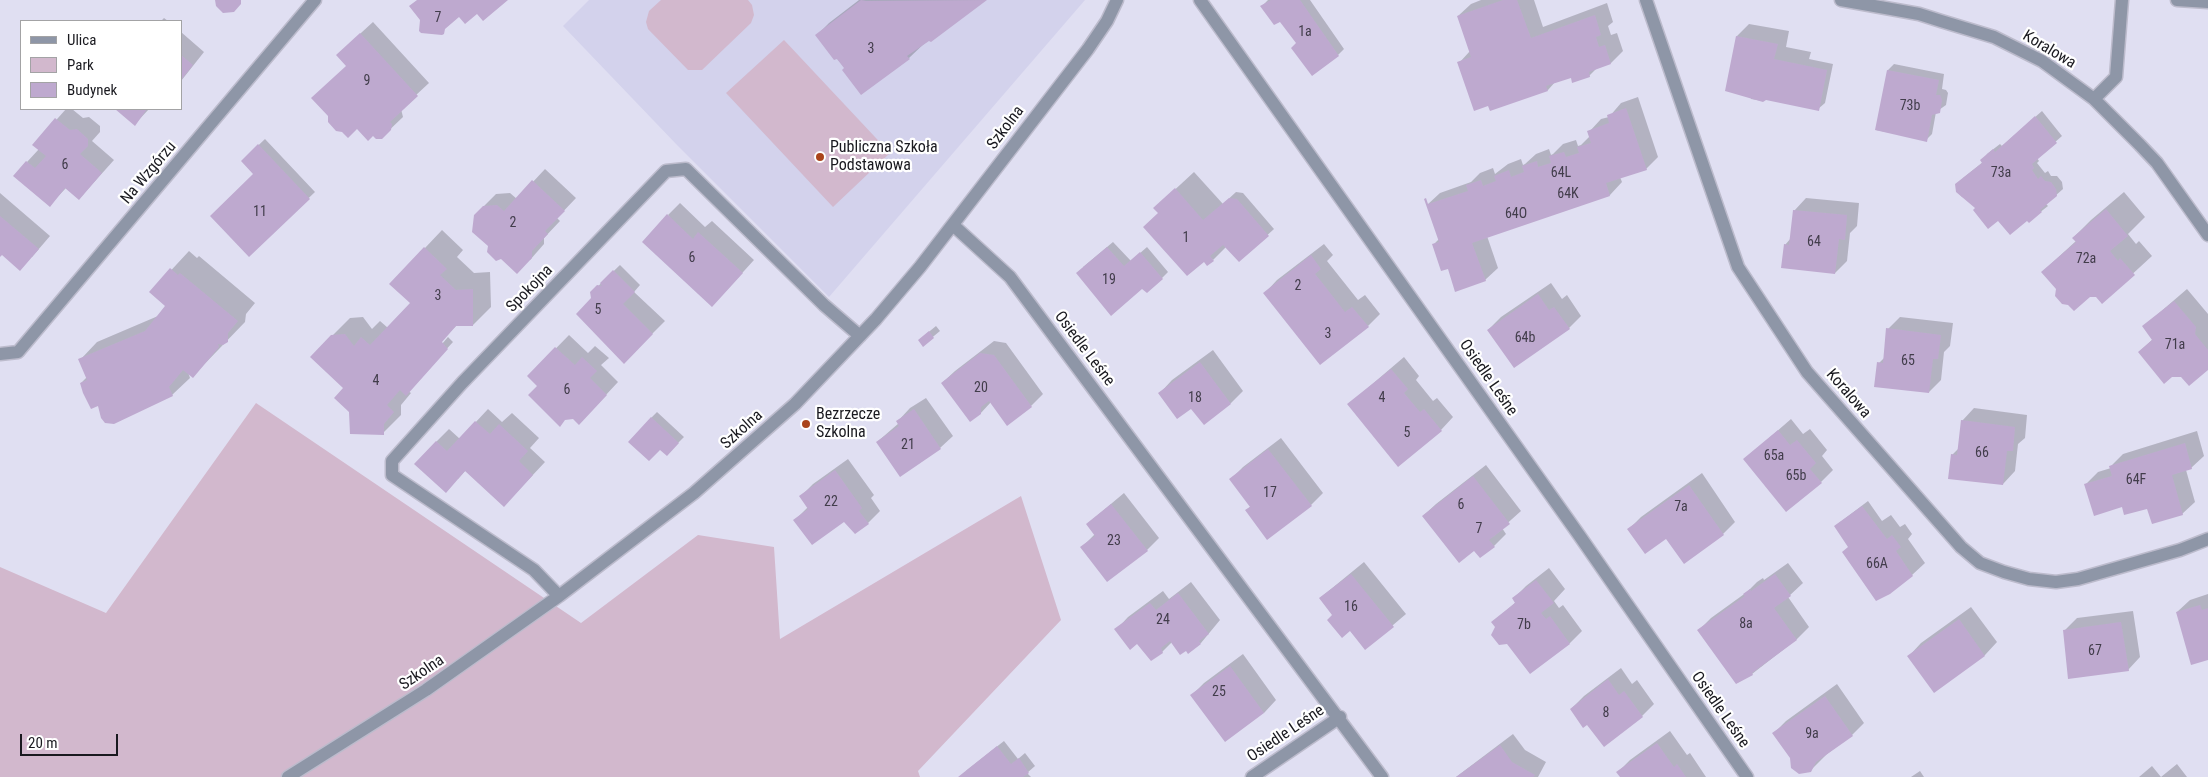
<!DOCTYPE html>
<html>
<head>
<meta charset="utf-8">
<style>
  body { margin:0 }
  #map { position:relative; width:2208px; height:777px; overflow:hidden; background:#e0dff2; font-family:"Roboto Condensed",sans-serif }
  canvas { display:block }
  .legend { position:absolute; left:20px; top:20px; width:162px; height:90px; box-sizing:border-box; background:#fff; border:1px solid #a3a3a5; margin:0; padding:6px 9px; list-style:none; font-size:15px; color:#19191f }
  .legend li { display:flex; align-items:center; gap:10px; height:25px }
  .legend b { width:25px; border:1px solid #a3a3a5 }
  .scale { position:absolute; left:20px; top:734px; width:98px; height:22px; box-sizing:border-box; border:2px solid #19191f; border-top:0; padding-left:6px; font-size:15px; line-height:18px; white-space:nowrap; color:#19191f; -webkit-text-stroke:4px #fff; paint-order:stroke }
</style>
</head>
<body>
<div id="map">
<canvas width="2208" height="777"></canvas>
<ul class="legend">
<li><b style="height:6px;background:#8e96a7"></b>Ulica</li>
<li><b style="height:14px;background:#d2b8cd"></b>Park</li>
<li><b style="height:14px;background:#bea9cf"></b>Budynek</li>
</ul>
<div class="scale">20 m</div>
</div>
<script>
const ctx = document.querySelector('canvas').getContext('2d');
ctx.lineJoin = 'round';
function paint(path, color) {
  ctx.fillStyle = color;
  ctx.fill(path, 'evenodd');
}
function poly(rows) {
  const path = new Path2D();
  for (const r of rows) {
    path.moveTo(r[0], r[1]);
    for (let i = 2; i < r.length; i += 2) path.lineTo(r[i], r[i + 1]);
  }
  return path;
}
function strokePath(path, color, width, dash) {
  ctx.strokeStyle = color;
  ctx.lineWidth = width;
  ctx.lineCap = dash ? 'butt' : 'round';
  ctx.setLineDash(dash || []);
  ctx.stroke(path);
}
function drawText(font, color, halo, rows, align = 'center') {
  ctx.font = font + ' "Roboto Condensed",sans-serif';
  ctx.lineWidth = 4.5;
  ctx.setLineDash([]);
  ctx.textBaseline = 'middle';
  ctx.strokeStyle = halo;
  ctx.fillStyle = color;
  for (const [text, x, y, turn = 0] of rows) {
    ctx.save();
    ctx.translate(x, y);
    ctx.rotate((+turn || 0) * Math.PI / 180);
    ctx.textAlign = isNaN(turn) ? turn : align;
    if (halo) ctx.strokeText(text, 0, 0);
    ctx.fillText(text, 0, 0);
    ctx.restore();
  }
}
paint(poly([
  [589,0,1085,0,829,297,677,145,563,26]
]), '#d3d2ec');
paint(poly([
  [661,0,748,0,752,5,754,15,751,23,702,70,688,70,648,29,646,22,649,11],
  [784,40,890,153,833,207,726,93],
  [256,403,581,623,698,535,774,547,780,639,1021,496,1061,620,918,771,920,777,0,777,0,567,106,613]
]), '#d2b8cd');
paint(poly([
  [859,0,985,0,931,41,929,39,909,58,845,68,817,35,829,23],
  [1268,0,1310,0,1344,49,1338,55,1297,43,1280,20,1262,6],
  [1481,0,1534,0,1543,27,1607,3,1613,22,1608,26,1611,35,1617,33,1623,51,1611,63,1597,68,1589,76,1572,76,1556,81,1548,90,1490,110,1489,105,1459,63,1470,51,1458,16,1471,4],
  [164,18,168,21,161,21],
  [373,22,429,83,401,109,403,117,381,138,347,65,350,43],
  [1749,24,1789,31,1786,47,1811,52,1809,59,1833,64,1825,103,1818,109,1766,99,1763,101,1751,99,1737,36],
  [181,32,204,52,181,81],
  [1894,64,1944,74,1942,89,1946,90,1948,93,1946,105,1936,112,1932,134,1926,140,1876,130,1888,70],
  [1638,97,1658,157,1646,169,1620,177,1622,182,1610,195,1487,236,1498,268,1485,280,1449,267,1433,245,1439,239,1427,205,1440,193,1471,182,1480,173,1493,168,1495,174,1508,164,1521,159,1523,165,1525,164,1536,154,1549,149,1551,155,1553,154,1563,144,1576,140,1578,146,1581,145,1590,136,1589,132,1601,119,1609,117,1621,103],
  [66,109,72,109,83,118,89,117,100,126,100,132,92,141,114,160,79,199,66,188,50,205,27,162,39,149,34,145],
  [117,109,149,109,135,124],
  [2042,111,2062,136,2037,158,2039,161,2037,163,2045,173,2048,171,2051,176,2057,176,2062,182,2063,189,2046,204,2048,206,2029,221,2027,219,1999,219,1976,208,1968,198,1962,197,1957,191,1963,178,1983,162,1987,154,2000,144,2002,146],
  [265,139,315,192,249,255,255,174,242,161],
  [545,169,576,198,557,218,560,221,544,238,544,244,530,260,489,246,484,206,496,194,510,193,517,199],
  [1194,172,1223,204,1236,192,1243,193,1274,229,1239,261,1227,246,1213,260,1155,208],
  [2124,192,2145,217,2128,234,2136,244,2139,241,2152,256,2102,302,2097,296,2057,289,2042,272,2076,241,2073,238,2091,220],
  [0,193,50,236,32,257,2,254,0,255],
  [1806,198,1859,203,1857,226,1850,233,1847,261,1835,273,1785,245,1791,238,1794,211],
  [680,203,705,227,712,221,754,260,724,293,668,215],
  [442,230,463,250,457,257,474,273,490,272,491,307,473,325,458,324,440,342,442,344,448,337,453,342,408,391,411,393,401,405,401,415,383,433,350,412,332,336,350,318,363,317,372,329,380,321,388,328,411,303,425,248],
  [1113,242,1131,261,1147,247,1168,272,1162,278,1142,287,1083,267],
  [1324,244,1333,255,1327,261,1358,300,1365,295,1380,314,1368,326,1265,293,1277,280],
  [189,251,197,258,199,256,255,303,246,314,245,322,193,376,188,372,190,378,172,395,99,404,81,383,87,377,80,360,97,342,158,316,166,305,151,292],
  [620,265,640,285,634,292,665,321,624,362,593,299,591,293],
  [1551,283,1562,299,1567,295,1581,316,1569,328,1488,330,1501,317],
  [2187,289,2208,314,2208,368,2139,352,2153,339,2144,326],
  [1900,317,1953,323,1950,346,1944,352,1941,380,1929,392,1879,363,1885,357,1888,329],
  [936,326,940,331,923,345,925,335],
  [569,335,588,353,595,346,609,358,601,365,618,382,591,411,539,385,529,376],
  [994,341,1006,343,1043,394,1031,406,991,402,980,414,942,383,955,371],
  [1213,350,1243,391,1231,403,1204,423,1191,407,1160,393,1172,380],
  [1404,357,1419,376,1416,380,1433,401,1437,398,1453,417,1441,430,1349,404],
  [926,398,953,436,940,448,900,475,877,442,899,423,898,421,910,408],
  [1974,408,2027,415,2025,438,2018,444,2015,471,2003,484,1952,455,1959,448,1962,421],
  [488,409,502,422,512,413,539,438,530,448,545,462,516,493,466,470,458,479,436,442,449,429,460,439],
  [657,412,684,437,667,454,651,418],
  [1791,419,1803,434,1810,429,1827,450,1822,456,1833,470,1821,482,1745,459],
  [2197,431,2204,456,2191,468,2186,470,2195,502,2182,514,2148,507,2123,506,2086,484,2098,472,2111,468,2111,466,2123,454],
  [1281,438,1323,493,1311,505,1246,510,1251,506,1231,479,1243,467],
  [848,459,874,495,871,498,880,511,868,523,845,520,795,520,808,507,801,496,813,484],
  [1486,465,1521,511,1502,528,1506,534,1494,546,1474,550,1423,516,1436,504],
  [1702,473,1735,522,1723,534,1667,538,1629,529,1641,517],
  [1124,493,1159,538,1147,550,1082,547,1095,534,1087,524],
  [1868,501,1882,521,1891,515,1900,527,1905,524,1912,534,1908,539,1925,563,1912,575,1877,600,1849,546,1835,526],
  [1364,562,1406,614,1366,648,1320,598],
  [1788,563,1803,583,1788,597,1809,627,1797,639,1752,674,1737,683,1699,630,1711,618,1747,592,1757,582,1763,578,1764,580],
  [1549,568,1565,589,1554,601,1559,608,1563,605,1582,631,1570,643,1531,672,1493,622,1516,602,1513,599,1526,586],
  [1191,582,1220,620,1201,643,1172,642,1162,652,1137,642,1116,630,1128,617,1163,591,1169,599],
  [2208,594,2208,659,2177,612,2190,600],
  [1971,607,1997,642,1985,655,1934,691,1909,656,1921,643],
  [2133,611,2140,657,2128,670,2064,631,2077,618],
  [1243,654,1276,700,1264,713,1192,695,1204,683],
  [1621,668,1632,684,1637,680,1654,704,1642,716,1587,723,1571,709,1584,696],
  [1837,684,1864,723,1852,735,1827,754,1809,772,1791,757,1774,733,1786,721],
  [1670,731,1687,755,1690,753,1706,777,1621,777,1618,772,1630,760],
  [1513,734,1525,750,1546,762,1538,777,1456,777],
  [1004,741,1018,759,1025,753,1035,766,1027,773,1031,777,962,777,967,770],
  [2177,764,2187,777,2161,777],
  [2152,766,2161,777,2139,777],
  [1920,771,1924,777,1911,777]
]), '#0003');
paint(poly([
  [215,0,241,0,241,4,234,12,223,13,216,6],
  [417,0,508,0,483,21,477,14,465,24,459,17,445,29,444,34,442,35,421,33,419,31,420,20,409,6],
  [861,0,866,1,987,0,931,42,929,41,907,56,910,59,861,95,842,70,844,68,837,59,834,60,815,35],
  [1271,0,1300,0,1339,56,1312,76,1291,48,1296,43,1280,22,1274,25,1260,6],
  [1503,0,1517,0,1531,38,1595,15,1601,35,1596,37,1599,47,1605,45,1611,64,1589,72,1590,77,1572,83,1571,78,1546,86,1548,91,1490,111,1488,106,1474,111,1457,62,1471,57,1457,16],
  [360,33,418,96,390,122,392,124,391,130,382,139,376,139,373,136,368,141,357,129,348,138,342,132,336,131,328,122,328,116,311,98,346,66,336,55],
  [1736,36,1778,44,1774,59,1827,70,1819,111,1766,100,1763,102,1725,91],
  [181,55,193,65,181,80],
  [1887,70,1939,80,1936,95,1940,95,1942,100,1940,113,1932,115,1927,142,1875,130],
  [1626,108,1647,170,1606,183,1610,196,1472,243,1486,281,1455,292,1448,269,1441,271,1432,244,1439,242,1424,199,1426,198,1428,204,1468,191,1466,185,1481,180,1483,186,1496,181,1494,176,1509,170,1511,177,1524,172,1522,166,1537,161,1538,167,1551,163,1549,156,1564,152,1566,157,1579,153,1577,147,1591,143,1587,131,1609,123,1607,115],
  [115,109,147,109,135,126],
  [2035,116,2057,143,2032,164,2034,168,2032,170,2038,179,2041,176,2045,181,2051,182,2056,189,2057,196,2040,210,2042,212,2029,223,2027,221,2010,235,1998,221,1988,229,1973,210,1975,208,1956,192,1955,184,1982,163,1980,160,1993,149,1995,152],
  [55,118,70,130,77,129,88,139,88,146,80,154,102,173,79,200,65,188,50,207,13,176,26,161,35,168,46,156,32,145],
  [258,144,310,199,249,257,210,216,253,174,241,161],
  [532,180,565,211,545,231,548,234,532,251,532,258,517,274,501,259,496,261,487,252,488,246,472,232,474,215,483,206,497,205,504,211],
  [1175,188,1203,220,1229,198,1237,199,1269,236,1239,262,1223,245,1210,256,1214,261,1207,266,1204,262,1187,276,1143,227,1158,213,1153,208],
  [2106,209,2128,236,2110,251,2118,261,2120,258,2135,275,2102,304,2096,297,2090,297,2074,311,2068,305,2062,304,2055,296,2056,289,2041,272,2076,242,2072,238],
  [1793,210,1847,215,1845,240,1839,239,1835,274,1781,268,1784,244,1789,245],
  [667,214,693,239,698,232,743,273,712,307,642,242],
  [0,216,39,249,20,271,2,255,0,257],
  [424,247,447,269,440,275,456,290,473,289,473,326,456,326,442,342,448,349,406,396,400,390,387,405,394,412,384,424,384,435,350,434,349,412,334,398,343,388,310,357,331,335,345,334,354,346,361,337,370,345,410,303,389,284],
  [1107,247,1124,266,1140,252,1163,279,1147,293,1142,289,1111,316,1076,273],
  [1311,255,1321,269,1315,274,1320,280,1345,312,1352,307,1369,327,1320,365,1263,293],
  [170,268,178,275,180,273,238,321,228,333,228,342,223,345,218,344,219,347,193,378,183,370,169,387,173,396,114,424,105,423,101,418,98,406,91,409,83,393,80,383,87,380,78,359,145,331,165,306,149,292],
  [613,270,635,292,623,304,653,334,624,364,576,314,591,298,590,292,597,285,602,286,600,283],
  [1538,294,1549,310,1554,307,1570,329,1514,368,1487,330],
  [2174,301,2196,327,2195,334,2208,350,2208,370,2189,386,2181,377,2172,377,2164,384,2138,352,2152,340,2142,326],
  [1886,328,1941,335,1938,359,1933,359,1929,393,1874,387,1877,362,1883,363],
  [929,331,934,338,923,347,918,340],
  [555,347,575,365,582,357,597,371,590,378,607,395,579,425,573,419,565,420,560,427,528,395,537,386,527,376],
  [980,353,994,355,1032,407,1007,426,989,401,981,407,981,414,970,422,941,383],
  [1200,362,1231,404,1204,425,1191,409,1177,419,1158,393],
  [1391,369,1408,389,1404,393,1420,412,1424,409,1442,431,1398,467,1347,404],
  [914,409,941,449,900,477,876,442,899,426,896,421],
  [651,417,679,443,667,456,660,450,649,461,628,442],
  [1961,420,2015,427,2013,451,2007,451,2003,485,1948,479,1951,454,1957,455],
  [475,421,490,434,499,424,528,451,519,461,533,475,504,507,465,471,446,493,414,464,436,441,447,451],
  [1778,430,1790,445,1797,440,1816,463,1810,469,1822,483,1786,512,1743,459],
  [2185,443,2192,469,2172,475,2183,515,2152,524,2147,509,2124,515,2122,507,2094,516,2084,484,2112,476,2109,466],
  [1268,449,1312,506,1267,540,1245,510,1250,507,1229,479],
  [835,470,862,508,859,511,869,524,855,534,844,522,812,545,793,520,808,509,799,496],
  [1473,476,1510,524,1489,540,1495,547,1480,558,1474,551,1459,563,1422,516],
  [1689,485,1724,535,1684,564,1666,539,1645,554,1627,529],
  [1111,504,1148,551,1107,582,1080,547,1095,536,1086,524],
  [1862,506,1887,539,1892,535,1901,547,1896,551,1913,576,1890,594,1876,601,1842,552,1848,547,1834,526],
  [1351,574,1394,627,1365,650,1350,631,1342,638,1327,620,1332,615,1319,598],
  [1775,574,1791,596,1774,608,1797,640,1752,673,1753,675,1736,684,1697,630,1745,596,1743,594,1750,589,1751,591],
  [1536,580,1554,603,1541,613,1546,619,1550,616,1570,644,1530,674,1507,644,1499,645,1491,635,1495,627,1491,622,1515,603,1512,598],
  [1178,593,1209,634,1199,641,1201,644,1188,654,1186,651,1180,655,1170,641,1161,648,1163,653,1151,661,1137,644,1130,650,1114,629,1150,603,1156,610],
  [2200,605,2202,610,2208,608,2208,660,2191,665,2176,612],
  [1959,619,1985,656,1934,693,1907,656],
  [2121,622,2129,671,2068,679,2063,630],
  [1230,666,1264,713,1225,742,1190,695],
  [1608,679,1619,695,1624,691,1643,717,1604,747,1587,725,1583,728,1570,709],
  [1825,696,1853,736,1816,762,1811,772,1799,774,1791,768,1790,758,1772,733],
  [1657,743,1674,767,1677,764,1686,777,1620,777,1616,772],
  [1500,745,1512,762,1535,775,1533,777,1456,777],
  [997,746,1011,764,1019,758,1029,773,1023,777,958,777]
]), '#bea9cf');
const minor = poly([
  [1200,0,1579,535,1747,777],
  [1646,0,1738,267,1807,372,1961,547,1980,563,2004,572,2029,579,2056,582,2078,579,2180,550,2208,539],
  [1841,0,1919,14,1941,21,1994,37,2042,61,2094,99,2140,145,2157,163,2208,235],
  [2177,0,2208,2],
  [2094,99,2116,77,2122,0],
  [953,225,1010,277,1382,777],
  [0,354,18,352,315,0],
  [559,596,534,570,392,475,392,461,462,383,666,171,686,169,824,305,860,336],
  [288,777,426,690,559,596,694,493,795,404,876,319,920,267,1088,49,1107,21,1117,0],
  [1252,777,1340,717]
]);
strokePath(minor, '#bcbbcc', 15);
strokePath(minor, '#8e96a7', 12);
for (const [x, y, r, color] of [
  [820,157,5,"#aa441b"],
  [806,424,5,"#aa441b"]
]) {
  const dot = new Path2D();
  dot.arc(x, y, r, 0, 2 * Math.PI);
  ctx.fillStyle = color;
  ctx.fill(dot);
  strokePath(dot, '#fff', 2);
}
drawText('14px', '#423d4b', null, [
  ["7",438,18],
  ["1a",1305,32],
  ["3",871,49],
  ["9",367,81],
  ["73b",1910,106],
  ["6",65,165],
  ["64L",1561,173],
  ["73a",2001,173],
  ["64K",1568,194],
  ["11",260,212],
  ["64O",1516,214],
  ["2",513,223],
  ["1",1186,238],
  ["64",1814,242],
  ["6",692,258],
  ["72a",2086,259],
  ["19",1109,280],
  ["2",1298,286],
  ["3",438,296],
  ["5",598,310],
  ["3",1328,334],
  ["64b",1525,338],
  ["71a",2175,345],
  ["65",1908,361],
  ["4",376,381],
  ["20",981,388],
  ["6",567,390],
  ["18",1195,398],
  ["4",1382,398],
  ["5",1407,433],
  ["21",908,445],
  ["66",1982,453],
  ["65a",1774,456],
  ["65b",1796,476],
  ["64F",2136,480],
  ["17",1270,493],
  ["22",831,502],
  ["6",1461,505],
  ["7a",1681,507],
  ["7",1479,529],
  ["23",1114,541],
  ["66A",1877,564],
  ["16",1351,607],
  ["24",1163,620],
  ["8a",1746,624],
  ["7b",1524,625],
  ["67",2095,651],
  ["25",1219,692],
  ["8",1606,713],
  ["9a",1812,734]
]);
drawText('16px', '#19191f', '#fff', [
  ["Koralowa",2049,50,31],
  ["Szkolna",1006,128,-53],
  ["Na Wzgórzu",149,173,-50],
  ["Spokojna",530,289,-46],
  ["Osiedle Leśne",1084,349,53],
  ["Osiedle Leśne",1488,378,55],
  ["Koralowa",1848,394,49],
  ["Szkolna",742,430,-42],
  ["Szkolna",422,673,-34],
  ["Osiedle Leśne",1720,710,55],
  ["Osiedle Leśne",1286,734,-34]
]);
drawText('16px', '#19191f', '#fff', [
  ["Publiczna Szkoła",830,148],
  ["Podstawowa",830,166],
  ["Bezrzecze",816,415],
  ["Szkolna",816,433]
], 'left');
</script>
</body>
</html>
